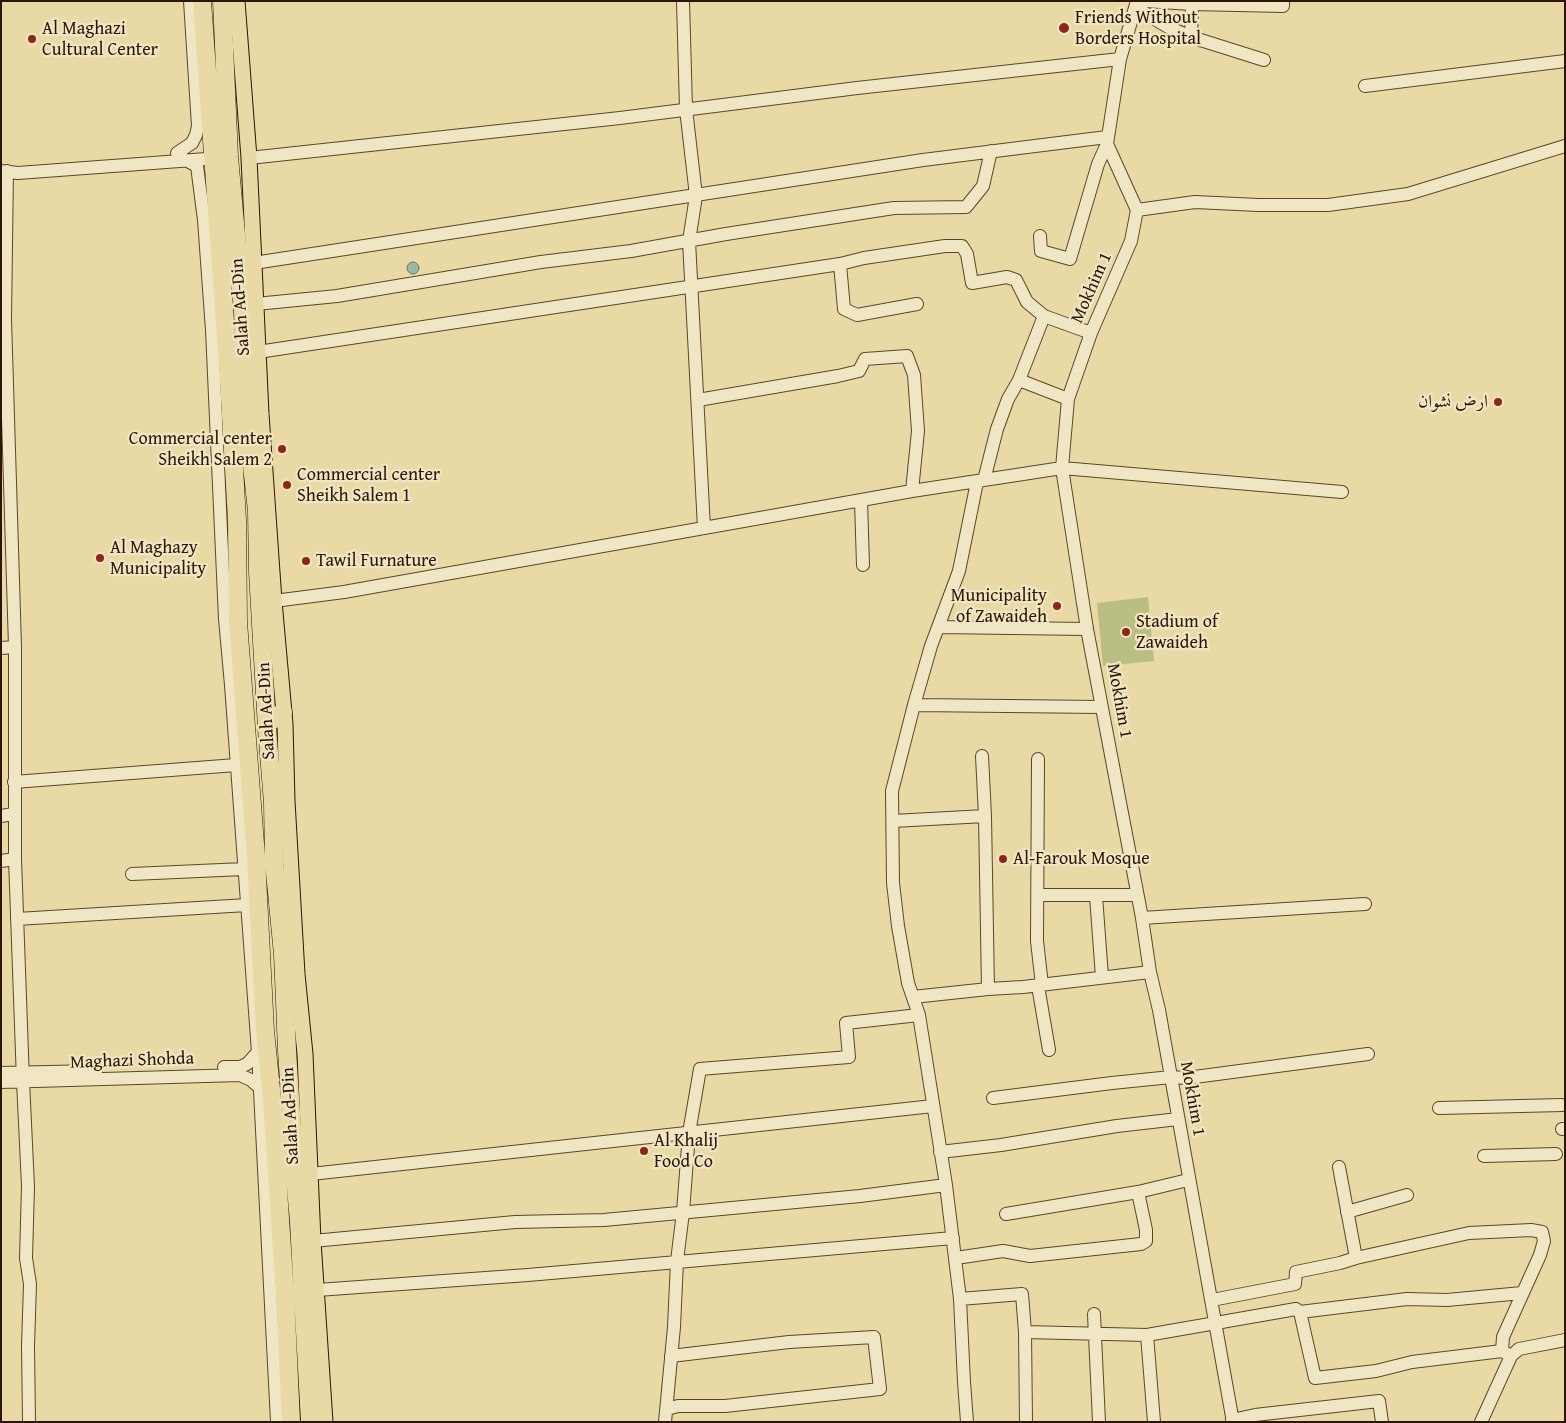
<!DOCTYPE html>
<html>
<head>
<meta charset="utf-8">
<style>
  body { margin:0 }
  #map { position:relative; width:1566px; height:1423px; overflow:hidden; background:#e9d9a5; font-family:"Gentium Book Plus",serif }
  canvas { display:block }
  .frame { position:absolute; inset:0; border:2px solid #2c1505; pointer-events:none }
</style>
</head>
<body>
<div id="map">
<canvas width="1566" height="1423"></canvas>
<div class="frame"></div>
</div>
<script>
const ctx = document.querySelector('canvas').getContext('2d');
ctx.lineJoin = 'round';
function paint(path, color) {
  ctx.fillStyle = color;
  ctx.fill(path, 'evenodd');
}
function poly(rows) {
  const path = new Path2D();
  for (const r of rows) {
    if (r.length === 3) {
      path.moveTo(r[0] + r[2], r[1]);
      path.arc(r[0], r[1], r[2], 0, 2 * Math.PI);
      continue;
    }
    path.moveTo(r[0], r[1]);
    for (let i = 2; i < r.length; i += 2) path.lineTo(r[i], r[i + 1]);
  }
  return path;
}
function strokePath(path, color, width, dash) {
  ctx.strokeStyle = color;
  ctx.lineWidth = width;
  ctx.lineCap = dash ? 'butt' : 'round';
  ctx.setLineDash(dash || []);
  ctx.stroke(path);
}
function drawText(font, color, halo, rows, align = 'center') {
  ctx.font = font + ' "Gentium Book Plus",Amiri,serif';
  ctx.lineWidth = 4.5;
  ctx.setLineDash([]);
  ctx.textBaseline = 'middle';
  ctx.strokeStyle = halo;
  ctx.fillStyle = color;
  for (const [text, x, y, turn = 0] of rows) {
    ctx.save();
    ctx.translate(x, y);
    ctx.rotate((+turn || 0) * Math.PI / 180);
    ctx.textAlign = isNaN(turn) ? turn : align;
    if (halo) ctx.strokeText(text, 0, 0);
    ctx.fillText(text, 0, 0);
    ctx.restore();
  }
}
paint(poly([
  [1148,597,1154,661,1103,666,1097,603]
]), '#bbbe83');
const water = poly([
  [413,268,6]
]);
paint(water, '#97baa5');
strokePath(water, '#6c7865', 1);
const minor = poly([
  [683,1,686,109,696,196,689,241,704,528],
  [1137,1,1120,59,1107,144,1137,210,1131,241,1091,333,1068,399,1062,468,1087,629,1142,918,1150,972,1159,1010,1233,1422],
  [1145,1,1192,4,1283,6,1283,1],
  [1136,8,1170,28,1191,37,1264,60],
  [1191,37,1192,4],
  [1365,86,1565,61],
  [177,153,192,143,196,135,198,126,190,1],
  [249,158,620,118,857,88,1120,59],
  [186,160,197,166,204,220,212,330,225,619,231,685,258,1052,277,1422],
  [1,171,18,173,220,158],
  [7,171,5,319,15,647,15,859,23,1081,28,1186,26,1258,30,1284,28,1346,29,1422],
  [1137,210,1195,202,1258,205,1328,205,1408,194,1565,146],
  [1040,236,1041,251,1070,259,1098,164,1107,144],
  [254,263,923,160,1107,137],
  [840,264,844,309,857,315,917,304],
  [256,304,337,296,541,262,631,251,726,234,894,208,966,207,983,186,991,151],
  [1044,316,1019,380,1068,399],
  [258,352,840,264,864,258,945,246,962,246,967,254,972,283,1007,277,1016,280,1027,302,1044,316,1091,333],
  [698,400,838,376,859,371,865,359,907,356,914,375,918,431,912,491],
  [984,480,997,429,1008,399,1019,380],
  [977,482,959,571,931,646,914,705,892,791,893,883,898,926,908,983,919,1015,946,1185,960,1299,1022,1294,1025,1332,1147,1335,1296,1309,1300,1312,1407,1299,1447,1300,1522,1293],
  [861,501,863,565],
  [274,601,344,592,912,491,1062,468,1342,492],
  [939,627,1087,629],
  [1,648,15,647],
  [914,705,1101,707],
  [982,756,985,816,988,989],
  [1038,759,1037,941,1042,985],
  [14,782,236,765],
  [1,816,14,814],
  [893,821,985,816],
  [1,861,15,859],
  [132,874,244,869],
  [1038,895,1137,895],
  [1096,896,1102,977],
  [1142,918,1365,904],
  [17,919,247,905],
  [1038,986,1049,1050],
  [913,997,988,989,1023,987,1150,972],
  [224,1067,240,1067,247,1064,258,1052],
  [1,1073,96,1071],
  [1,1082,240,1075,251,1080,260,1088],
  [993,1098,1112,1083,1171,1077,1187,1078,1368,1054],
  [1439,1108,1562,1105],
  [1562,1129,1565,1129],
  [940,1152,1001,1145,1117,1126,1178,1119],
  [1484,1156,1556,1154],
  [1339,1167,1356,1258],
  [311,1174,933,1106],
  [1347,1212,1407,1195],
  [1006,1214,1138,1192,1188,1180],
  [313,1241,515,1222,604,1220,860,1196,946,1185],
  [956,1258,1003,1251,1030,1256,1141,1244,1146,1241,1146,1230,1138,1192],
  [317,1290,528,1275,953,1238],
  [960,1299,964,1382,967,1422],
  [1212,1300,1295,1284,1296,1272,1340,1263,1356,1258,1469,1233,1531,1230,1542,1232,1544,1241,1540,1255,1503,1337,1502,1351,1511,1356],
  [1300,1312,1315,1378,1376,1371,1412,1362,1502,1351],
  [1094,1314,1099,1422],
  [1025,1332,1026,1422],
  [1147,1335,1154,1422],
  [667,1409,678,1406,725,1406,880,1389,874,1337,789,1342,671,1356],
  [1232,1420,1255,1415,1379,1401,1382,1422],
  [665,1422,674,1327,677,1261,683,1212,689,1133,700,1069,849,1057,846,1023,919,1015],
  [1481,1422,1511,1356,1519,1349,1565,1340]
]);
const major = poly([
  [237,1,249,158,261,414,274,601,285,724,287,801,297,974,305,1054,313,1241,325,1422]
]);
const highway = poly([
  [202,1,228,363,237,520,238,622,256,857,265,1031,272,1099,285,1294,291,1422],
  [222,1,229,157,243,311,248,429,257,511,258,572,267,728,273,803,274,862,283,954,287,1050,295,1176,299,1222,310,1422],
  [267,724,283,712]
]);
strokePath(minor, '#5b462d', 14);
strokePath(major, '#2c1505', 17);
strokePath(highway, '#2c1505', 19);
strokePath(minor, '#f1e6c4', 12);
strokePath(major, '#e9d9a5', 15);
strokePath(highway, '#e9d9a5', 18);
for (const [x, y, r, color] of [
  [1064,28,6,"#8f2418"],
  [32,39,5,"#8f2418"],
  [1498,402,5,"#8f2418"],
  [282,449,5,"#8f2418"],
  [287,485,5,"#8f2418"],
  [100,558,5,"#8f2418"],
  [306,561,5,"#8f2418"],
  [1057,606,5,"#8f2418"],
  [1126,632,5,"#8f2418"],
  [1003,859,5,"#8f2418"],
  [644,1151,5,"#8f2418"]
]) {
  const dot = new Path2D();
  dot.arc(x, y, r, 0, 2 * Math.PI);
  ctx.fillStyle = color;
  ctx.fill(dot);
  strokePath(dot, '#f1e6c4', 2);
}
drawText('18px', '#2c1505', '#f1e6c4', [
  ["Friends Without",1075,18],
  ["Borders Hospital",1075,39],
  ["Al Maghazi",42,29],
  ["Cultural Center",42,50],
  ["ارض نشوان",1488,402,"right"],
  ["Commercial center",272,439,"right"],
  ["Sheikh Salem 2",272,460,"right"],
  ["Commercial center",297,475],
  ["Sheikh Salem 1",297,496],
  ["Al Maghazy",110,548],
  ["Municipality",110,569],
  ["Tawil Furnature",316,561],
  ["Municipality",1047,596,"right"],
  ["of Zawaideh",1047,617,"right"],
  ["Stadium of",1136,622],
  ["Zawaideh",1136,643],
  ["Al-Farouk Mosque",1013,859],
  ["Al Khalij",654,1141],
  ["Food Co",654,1162]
], 'left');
drawText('18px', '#2c1505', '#f1e6c4', [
  ["Mokhim 1",1092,288,-66],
  ["Salah Ad-Din",241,307,-94],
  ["Mokhim 1",1119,701,80],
  ["Salah Ad-Din",267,711,-93],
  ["Maghazi Shohda",132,1061,-2],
  ["Mokhim 1",1192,1099,80],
  ["Salah Ad-Din",291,1116,-93]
]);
</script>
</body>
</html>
